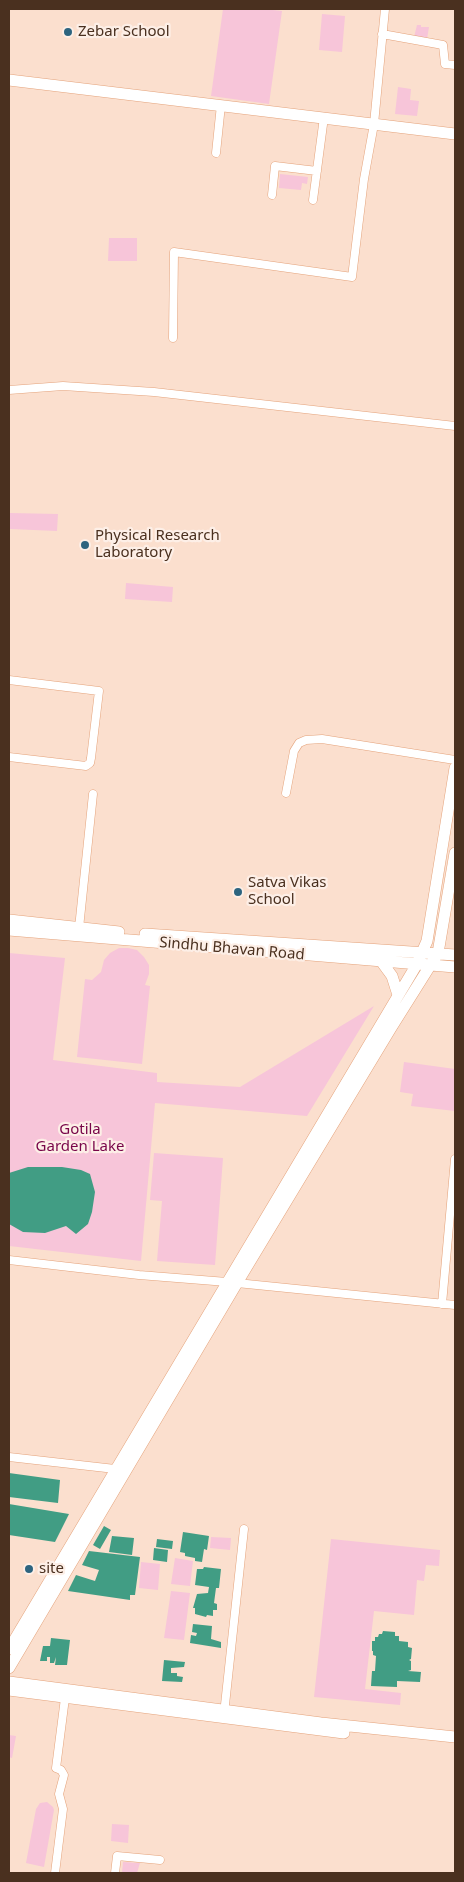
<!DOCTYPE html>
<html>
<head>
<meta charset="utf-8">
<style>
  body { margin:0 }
  #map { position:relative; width:464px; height:1882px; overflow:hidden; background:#fbdfce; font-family:"Noto Sans",sans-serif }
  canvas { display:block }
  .frame { position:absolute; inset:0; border:10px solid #4a301f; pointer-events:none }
</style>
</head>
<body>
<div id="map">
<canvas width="464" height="1882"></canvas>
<div class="frame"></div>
</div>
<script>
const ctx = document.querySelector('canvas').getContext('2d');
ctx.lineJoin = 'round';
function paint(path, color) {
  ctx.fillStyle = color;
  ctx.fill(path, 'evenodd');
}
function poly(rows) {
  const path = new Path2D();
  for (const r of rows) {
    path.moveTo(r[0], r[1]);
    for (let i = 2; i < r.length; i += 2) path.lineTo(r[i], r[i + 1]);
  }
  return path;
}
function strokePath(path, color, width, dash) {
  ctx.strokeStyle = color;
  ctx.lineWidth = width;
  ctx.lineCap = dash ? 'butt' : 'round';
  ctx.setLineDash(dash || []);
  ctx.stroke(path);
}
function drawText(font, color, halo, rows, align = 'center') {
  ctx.font = font + ' "Noto Sans",sans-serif';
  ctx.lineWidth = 4.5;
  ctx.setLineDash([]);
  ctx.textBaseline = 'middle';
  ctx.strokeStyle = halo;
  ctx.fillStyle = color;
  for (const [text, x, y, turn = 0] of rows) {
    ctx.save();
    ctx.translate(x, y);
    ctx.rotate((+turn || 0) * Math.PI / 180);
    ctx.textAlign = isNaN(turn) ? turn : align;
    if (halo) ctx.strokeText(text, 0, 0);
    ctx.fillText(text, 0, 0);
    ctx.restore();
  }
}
paint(poly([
  [223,9,264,9,282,11,269,104,211,96],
  [322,14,345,16,342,52,319,50],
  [417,25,421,25,421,27,429,27,427,39,414,37],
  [398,87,411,89,410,100,419,101,417,116,395,114],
  [280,174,308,177,307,184,302,183,301,190,279,188],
  [109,238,137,238,137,261,108,261],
  [10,513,58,514,57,531,10,529],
  [126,583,173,587,172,602,125,599],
  [119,948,128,948,137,950,144,957,149,965,149,974,145,985,150,986,142,1064,77,1057,85,979,92,980,101,972,104,960,110,953],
  [9,953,65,958,53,1060,157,1073,157,1082,240,1087,374,1006,307,1116,155,1103,141,1261,9,1246],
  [404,1062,455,1069,455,1111,411,1106,413,1094,400,1092],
  [154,1153,223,1158,215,1265,157,1261,162,1201,150,1200],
  [211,1537,231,1538,230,1550,210,1548],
  [331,1539,440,1550,439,1566,426,1565,424,1581,417,1580,414,1615,374,1611,365,1689,401,1693,400,1705,314,1697],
  [175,1558,193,1561,190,1586,171,1584],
  [141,1562,160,1564,158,1590,139,1588],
  [171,1591,190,1593,184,1640,164,1638],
  [9,1735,16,1736,12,1758,9,1757],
  [47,1802,53,1807,54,1810,44,1867,26,1863,36,1809,40,1803],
  [112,1824,129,1825,128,1843,111,1841],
  [123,1862,140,1863,137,1873,122,1873]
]), '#f7c5d9');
paint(poly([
  [28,1167,62,1167,81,1170,90,1174,95,1192,92,1212,88,1224,76,1234,66,1226,45,1233,23,1232,9,1224,9,1173],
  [9,1473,60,1480,58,1503,9,1497],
  [9,1504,69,1514,55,1542,9,1535],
  [104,1526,111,1530,100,1549,93,1545],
  [183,1532,209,1536,207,1550,204,1549,202,1562,195,1561,195,1558,185,1556,185,1553,180,1552],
  [112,1536,134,1538,132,1555,109,1552],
  [157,1539,173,1541,172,1549,156,1547],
  [154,1548,168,1550,167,1562,153,1560],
  [89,1551,140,1557,135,1595,130,1595,130,1600,68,1591,76,1575,95,1581,99,1570,82,1565],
  [204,1567,221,1569,219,1588,216,1588,214,1603,217,1604,217,1610,213,1610,213,1616,207,1615,206,1617,195,1614,195,1608,193,1608,197,1594,208,1593,209,1587,195,1585,197,1569,203,1569],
  [193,1624,212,1626,211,1639,221,1642,221,1648,190,1643,191,1635,196,1636,197,1633,192,1632],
  [383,1631,395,1632,395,1636,399,1636,399,1641,408,1642,408,1647,412,1648,411,1659,409,1660,411,1661,411,1670,408,1671,421,1672,420,1682,397,1681,397,1687,371,1686,372,1671,375,1671,376,1656,373,1655,373,1651,372,1651,372,1641,375,1641,375,1637,378,1637,379,1634,382,1634],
  [51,1638,70,1640,67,1665,55,1665,56,1657,54,1663,50,1663,50,1657,47,1657,47,1661,40,1661,43,1646,50,1646],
  [164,1660,185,1662,184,1667,171,1668,171,1673,177,1673,177,1676,183,1677,182,1682,162,1681]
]), '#419d84');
const street = poly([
  [382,34,443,45,445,64,455,65],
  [216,153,221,105],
  [272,195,275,166,317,171],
  [313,200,324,117],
  [173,338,174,252,352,277,364,179,374,124,385,9],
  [9,390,63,386,154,392,455,426],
  [9,680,99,691,91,758,90,763,86,766,9,757],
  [286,793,294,751,299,743,306,740,322,739,455,760],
  [79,928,93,794],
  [9,1260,139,1275,227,1282,455,1305],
  [442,1304,455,1159],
  [9,1457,115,1469],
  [224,1714,244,1529],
  [55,1873,63,1809,59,1794,64,1775,61,1770,56,1768,65,1698],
  [115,1873,117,1856,160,1860]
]);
const secondary = poly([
  [9,80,455,134],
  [9,920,119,932],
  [9,930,455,967],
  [145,934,455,955],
  [381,961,392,976,398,995],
  [9,1649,417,964,427,941,455,768],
  [9,1668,237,1283,391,1028,438,953,455,853],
  [9,1682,321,1723,455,1737],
  [9,1690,344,1733]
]);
strokePath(street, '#e4a27a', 9);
strokePath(secondary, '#e4a27a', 12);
strokePath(street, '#fff', 8);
strokePath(secondary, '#fff', 11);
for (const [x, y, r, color] of [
  [68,32,5,"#2d647f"],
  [85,545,5,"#2d647f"],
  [238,892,5,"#2d647f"],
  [29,1569,5,"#2d647f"]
]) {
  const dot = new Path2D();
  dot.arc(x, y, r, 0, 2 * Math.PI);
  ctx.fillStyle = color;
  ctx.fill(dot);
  strokePath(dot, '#fdefe7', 2);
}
drawText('15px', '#4a301f', '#fdefe7', [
  ["Zebar School",78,32],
  ["Physical Research",95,536],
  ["Laboratory",95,553],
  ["Satva Vikas",248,883],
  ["School",248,900],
  ["site",39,1569]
], 'left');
drawText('15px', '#4a301f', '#fdefe7', [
  ["Sindhu Bhavan Road",232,949,5]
]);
drawText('15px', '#780549', '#fdefe7', [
  ["Gotila",80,1130],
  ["Garden Lake",80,1147]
]);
</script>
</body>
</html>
